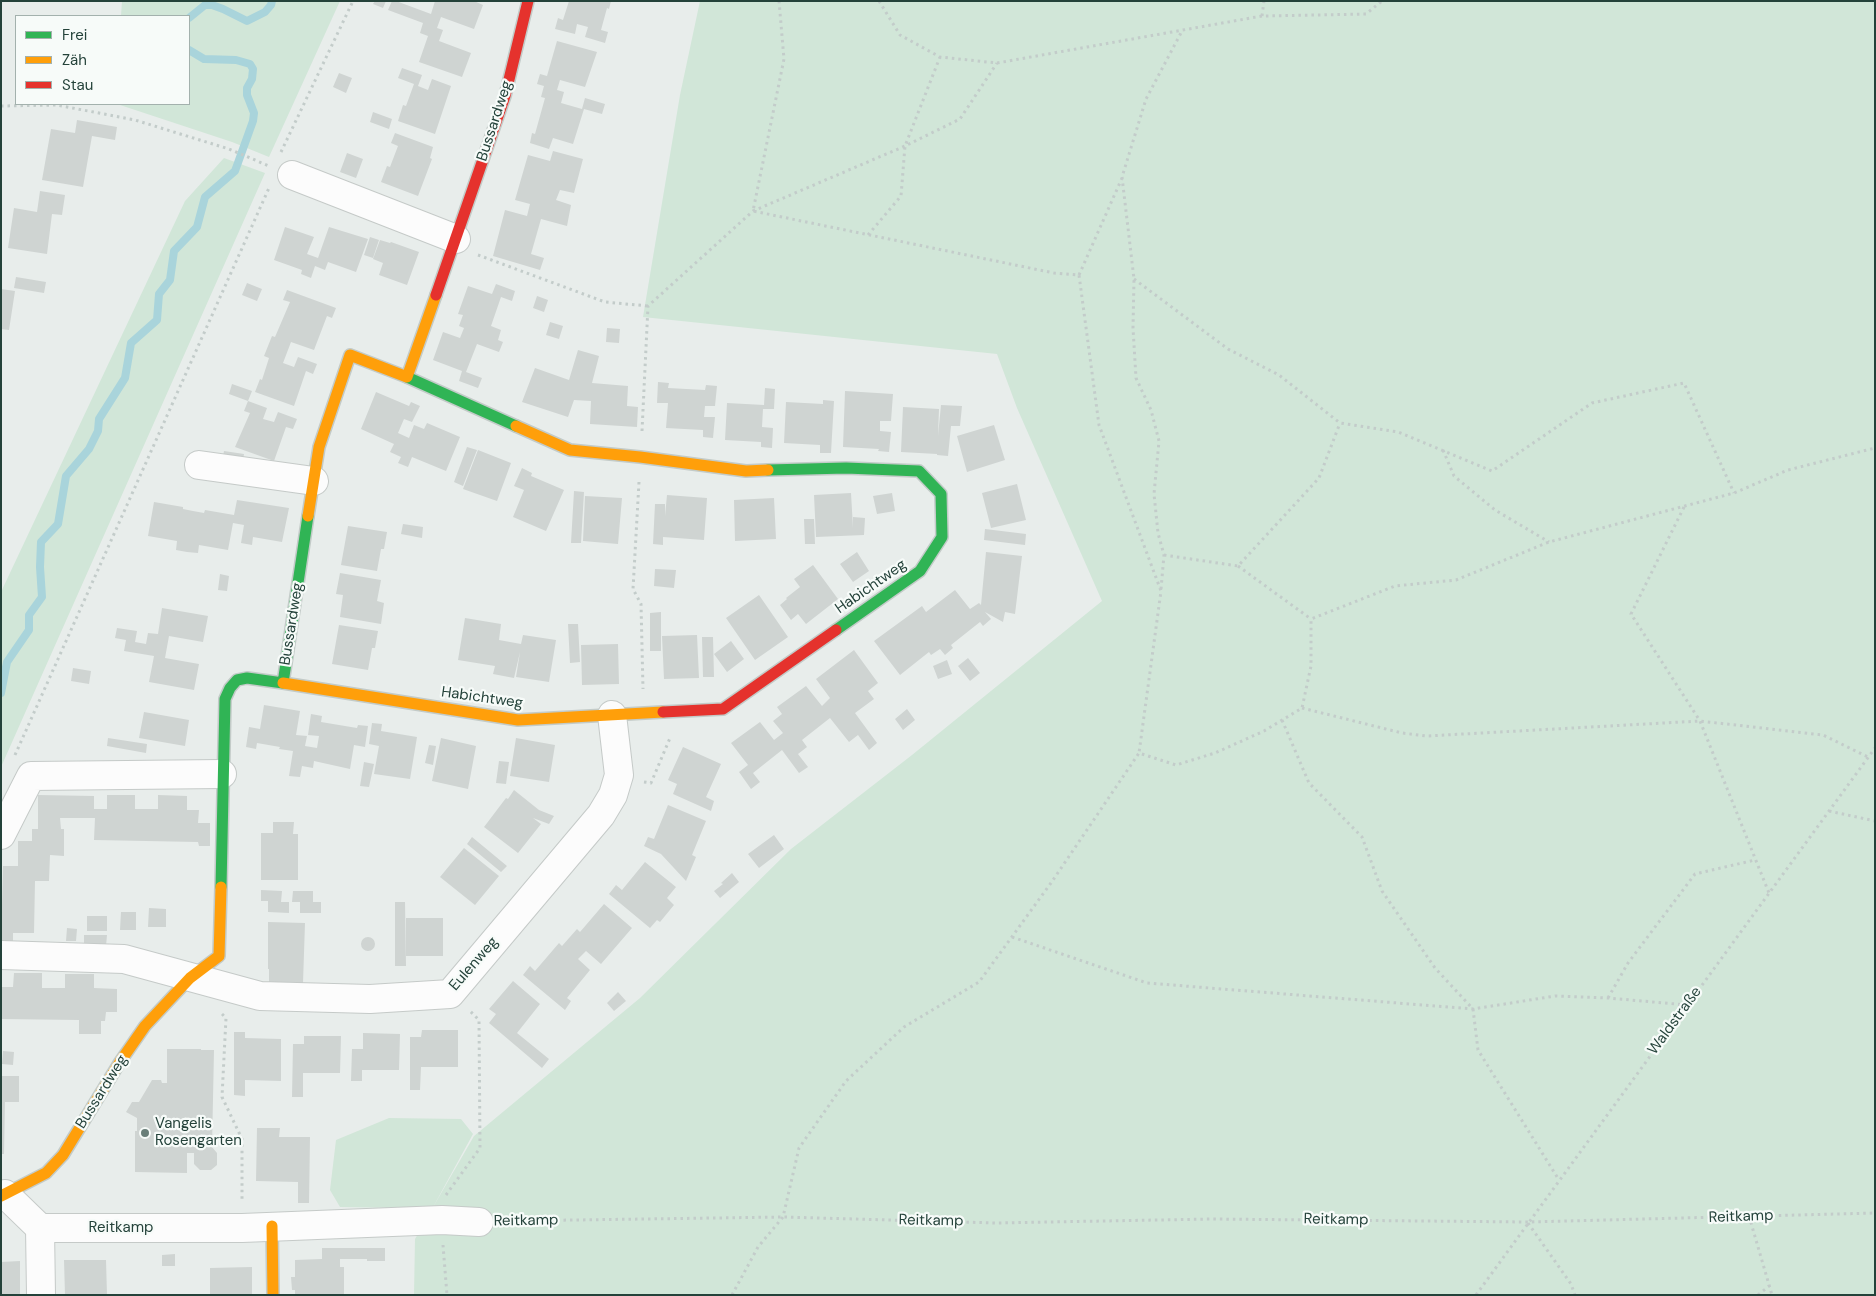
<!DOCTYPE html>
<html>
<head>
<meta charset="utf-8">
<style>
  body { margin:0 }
  #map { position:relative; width:1876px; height:1296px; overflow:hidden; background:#e8edeb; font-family:"DM Sans",sans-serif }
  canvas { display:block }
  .frame { position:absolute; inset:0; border:2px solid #24423a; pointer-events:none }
  .legend { position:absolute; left:15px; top:15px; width:175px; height:90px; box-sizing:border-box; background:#f7fbf9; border:1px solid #a3b1ad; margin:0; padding:6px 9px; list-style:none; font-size:15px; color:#24423a }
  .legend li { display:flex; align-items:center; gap:10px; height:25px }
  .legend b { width:25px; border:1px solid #a3b1ad }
</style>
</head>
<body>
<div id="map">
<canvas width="1876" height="1296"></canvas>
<div class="frame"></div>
<ul class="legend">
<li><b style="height:6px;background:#30b455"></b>Frei</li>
<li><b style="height:6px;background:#ff9f0a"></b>Zäh</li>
<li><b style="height:6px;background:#e5322d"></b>Stau</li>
</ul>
</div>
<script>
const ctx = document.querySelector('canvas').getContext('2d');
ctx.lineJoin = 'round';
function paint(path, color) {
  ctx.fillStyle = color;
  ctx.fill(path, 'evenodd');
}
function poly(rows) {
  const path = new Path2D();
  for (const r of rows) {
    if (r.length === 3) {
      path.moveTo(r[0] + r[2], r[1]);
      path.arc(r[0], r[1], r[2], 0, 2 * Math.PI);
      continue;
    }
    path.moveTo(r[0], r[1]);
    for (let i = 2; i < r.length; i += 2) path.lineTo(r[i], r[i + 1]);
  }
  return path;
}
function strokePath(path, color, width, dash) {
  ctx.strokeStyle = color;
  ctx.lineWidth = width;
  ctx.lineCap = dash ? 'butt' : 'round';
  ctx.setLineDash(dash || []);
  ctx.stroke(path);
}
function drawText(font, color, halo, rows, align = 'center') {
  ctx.font = font + ' "DM Sans",sans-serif';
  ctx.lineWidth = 4.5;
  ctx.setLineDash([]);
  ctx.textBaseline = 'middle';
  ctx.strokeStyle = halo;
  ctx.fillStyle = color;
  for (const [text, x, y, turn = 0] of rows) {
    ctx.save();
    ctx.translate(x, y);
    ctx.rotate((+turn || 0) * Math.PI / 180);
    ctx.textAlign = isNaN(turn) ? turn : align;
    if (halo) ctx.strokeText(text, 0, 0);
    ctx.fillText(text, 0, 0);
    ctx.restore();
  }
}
paint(poly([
  [122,1,340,1,269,157,232,142,117,104,189,104,189,16,121,16],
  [700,1,1875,1,1875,1295,414,1295,415,1239,431,1211,408,1208,340,1207,330,1190,336,1140,389,1118,461,1119,473,1134,432,1209,474,1136,640,998,791,849,912,755,1102,601,1017,408,997,354,643,317,680,95],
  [224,158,265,173,1,767,1,592,185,201]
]), '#d1e6d8');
strokePath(poly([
  [189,18,205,5,212,5,223,9,247,21,265,12,271,5,272,1],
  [1,693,7,662,29,630,29,615,42,597,40,567,41,542,58,524,66,476,89,449,98,431,99,419,125,378,131,343,157,320,159,294,170,280,174,251,197,227,205,197,235,171,253,121,254,113,247,95,247,88,252,79,253,69,250,64,236,60,204,59,189,50]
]), '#a9d4db', 8);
paint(poly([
  [375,1,386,1,383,8,373,4],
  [392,1,396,1,431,14,435,1,474,1,483,5,474,29,441,17,437,28,443,30,439,41,471,53,462,77,419,62,428,36,420,33,423,23,388,10],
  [569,1,611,1,609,9,607,8,601,30,608,32,605,43,585,37,588,27,577,24,575,34,555,29,558,18,563,20],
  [557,41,597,52,585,87,560,80,557,90,564,92,561,103,582,109,585,98,605,104,602,114,584,109,573,144,553,138,549,149,530,143,532,133,535,134,545,98,541,97,544,86,537,84,540,74,547,76],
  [402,68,422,75,418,86,428,90,432,79,451,86,435,134,398,121,403,105,406,106,414,84,398,78],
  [339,73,352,78,346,93,333,87],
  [373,112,392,119,389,129,370,122],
  [77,120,117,127,115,140,92,136,83,187,42,180,51,129,75,133],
  [395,133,433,147,430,158,432,159,418,196,381,182,387,166,390,167,398,146,391,143],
  [553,151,583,159,574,193,560,190,556,200,571,205,567,226,541,219,531,254,544,258,540,270,493,256,505,210,527,216,530,204,515,200,528,155,550,161],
  [347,153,363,159,356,178,340,172],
  [40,191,65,195,62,215,52,214,47,254,8,248,14,208,37,212],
  [285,227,314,237,307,254,318,258,329,227,368,239,356,272,328,262,325,270,315,266,311,278,301,274,302,270,274,260],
  [370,237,379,240,373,258,364,255],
  [380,240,390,243,391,242,419,252,407,285,379,275,383,263,373,259],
  [16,277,46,282,44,293,14,288],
  [247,283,262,289,257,301,242,295],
  [496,284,515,291,512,301,501,297,491,326,501,330,498,340,503,342,499,352,477,344,466,372,482,378,478,388,459,381,462,371,433,360,443,332,460,338,464,328,459,326,463,315,458,314,468,286,492,294],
  [1,289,15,291,9,330,1,329],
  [287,290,336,308,332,318,327,316,314,350,291,342,283,363,294,367,298,357,317,364,313,374,306,371,294,406,255,392,260,379,262,380,269,358,264,356,272,336,275,337,290,302,283,300],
  [537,296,548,300,544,312,533,308],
  [550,322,563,326,559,339,546,335],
  [607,328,620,329,619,343,606,342],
  [578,350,599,356,592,383,628,386,627,406,638,407,637,427,590,424,591,401,574,400,568,417,522,402,535,368,569,380],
  [658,382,669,383,668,388,705,390,706,385,717,386,715,406,705,406,704,417,715,417,713,438,703,437,703,430,666,428,668,403,657,403],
  [232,384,252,391,248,401,229,394],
  [765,388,775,389,774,409,763,409,762,427,773,428,772,448,761,447,761,442,725,440,727,403,764,405],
  [845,391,893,394,891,421,880,421,880,431,891,432,889,452,878,451,879,449,843,447],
  [376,392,409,406,411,402,420,406,412,422,404,419,398,433,409,438,414,425,424,429,427,423,460,437,446,471,412,457,408,467,398,463,401,457,390,452,394,444,361,429],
  [823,400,834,401,831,453,820,453,820,445,784,443,786,402,823,404],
  [248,401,267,408,263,419,274,422,278,412,297,419,293,429,286,427,274,461,235,447,250,413,244,411],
  [941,405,962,406,960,426,951,426,948,456,937,455,937,454,901,452,903,407,939,409,938,436],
  [994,425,1005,460,967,472,957,436],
  [467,447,477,450,463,486,454,482],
  [478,450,511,463,497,501,463,489],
  [224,451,244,454,242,465,222,461],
  [522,468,532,473,531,476,564,490,546,531,513,517,524,490,514,486],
  [1017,484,1026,520,991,528,982,493],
  [574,491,584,492,581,543,571,543],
  [851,493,853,528,853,517,865,518,864,535,816,537,814,495],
  [892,493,895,511,877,514,873,496],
  [667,495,707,498,704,540,663,537,663,545,653,544,655,504,665,504,665,516],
  [585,496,622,498,618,544,583,541],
  [774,498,776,539,735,541,734,500],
  [237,500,289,508,282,542,253,537,252,545,241,543,244,525,233,523,228,550,199,545,198,553,187,552,176,550,177,541,148,536,154,502,183,507,183,509,193,511,204,513,205,510,234,515],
  [804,519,814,519,815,544,805,544],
  [403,524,423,527,422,538,401,534],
  [348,526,387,532,384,549,381,549,377,571,341,565],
  [985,529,1026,534,1025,545,984,540],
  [857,552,869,571,853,582,840,564],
  [986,552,1022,556,1015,614,1005,612,1003,622,985,612,991,619,983,626,980,622,951,645,953,648,945,655,940,649,931,655,929,652,900,675,874,641,922,606,926,612,955,590,970,609,979,603,981,605],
  [813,565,838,599,806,624,798,614,791,620,780,605,787,599,786,598,800,587,794,579],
  [655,569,676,570,674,588,654,586],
  [340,573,381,580,377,601,384,603,381,624,340,617,343,595,336,594],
  [220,574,229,576,227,591,218,590],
  [759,595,788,637,755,660,726,618],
  [162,608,208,616,203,642,169,636,165,658,199,664,194,690,149,682,154,656,124,651,126,640,115,638,117,628,137,631,135,642,146,644,148,633,158,634],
  [661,612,661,651,650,651,650,613],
  [465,618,501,624,499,640,521,644,523,635,556,640,549,682,516,677,520,652,514,678,493,674,495,666,458,660],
  [568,624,578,624,580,662,570,663],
  [339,625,378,631,375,648,372,648,368,670,332,664],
  [697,635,699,678,664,679,662,636],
  [702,637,713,637,714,677,703,677],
  [731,641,744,659,727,672,714,654],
  [618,644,619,684,582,685,581,645],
  [854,650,878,683,868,691,874,699,855,713,877,743,869,750,858,735,849,742,830,718,802,740,807,747,798,754,808,767,799,773,782,750,753,773,760,782,751,789,739,772,748,765,731,743,760,722,774,740,783,733,773,721,782,714,777,707,806,686,822,706,830,698,816,679],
  [968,658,980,673,970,681,958,666],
  [947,660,952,674,938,679,933,666],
  [73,668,91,671,89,684,71,681],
  [264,705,300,711,296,735,307,736,305,746,317,748,319,736,308,735,311,714,322,716,321,722,357,728,358,725,368,726,365,747,354,745,350,769,314,761,313,768,302,766,300,777,289,776,293,751,279,749,280,747,257,743,256,749,246,747,249,727,260,729],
  [907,709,915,720,903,730,895,719],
  [144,712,189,720,185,746,139,738],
  [372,723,382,724,381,731,417,737,410,779,374,774,379,746,369,744],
  [108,738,147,744,146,753,107,746],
  [441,738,476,746,468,789,432,781],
  [516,738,555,745,549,782,510,776],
  [429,745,436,746,433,765,425,763],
  [683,747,721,764,706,797,714,801,711,811,673,794,677,784,668,780],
  [499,761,509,762,506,784,496,783],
  [364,762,374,764,369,787,360,786],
  [514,790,539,810,554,816,549,824,533,818,541,824,518,853,484,827,506,798,508,799],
  [38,795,94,796,94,809,107,809,107,795,135,795,135,809,158,809,158,795,187,796,187,810,199,810,198,823,210,823,210,846,199,846,198,842,94,840,95,818,60,818,61,829,64,829,64,856,50,855,49,881,35,881,34,933,13,933,13,944,1,944,3,866,18,866,18,841,32,841,32,829,38,829],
  [668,805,706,821,692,855,696,857,686,881,661,854,644,846,648,837,654,839],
  [273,822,294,822,293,834,298,834,298,880,261,880,261,833,273,833],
  [774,835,784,849,759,868,748,854],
  [472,837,507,866,501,872,467,844],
  [464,848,499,876,475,905,440,877],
  [645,862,676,887,667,898,674,905,660,922,657,920,650,928,609,894,616,885,622,890],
  [732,873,739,882,720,898,714,891,723,884,721,883],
  [261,890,282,891,281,902,289,902,289,913,268,912,268,901,261,901],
  [293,891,313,891,313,902,321,902,321,913,300,913,300,902,292,902],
  [395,902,405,902,406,966,395,966],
  [604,904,632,928,601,964,586,951,578,959,590,970,567,998,571,1001,565,1010,523,975,530,966,535,971,559,943,562,946,577,929,580,932],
  [149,908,166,909,166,927,148,927],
  [121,912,136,912,136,930,120,930],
  [87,916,107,916,107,931,87,931],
  [406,918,443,918,443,956,406,956],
  [268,922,305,923,303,983,269,982,269,969,268,969],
  [67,928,77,929,76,941,66,941],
  [84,935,107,935,106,946,84,946],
  [368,944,7],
  [14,973,42,973,42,988,65,988,65,974,94,974,94,988,117,989,117,1012,106,1012,105,1021,101,1021,101,1034,79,1034,79,1020,1,1019,1,987,13,987],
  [513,981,540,1004,517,1033,549,1059,542,1068,489,1023,496,1014,489,1009],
  [618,992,626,1001,614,1011,607,1003],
  [422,1030,458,1030,458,1067,421,1067,420,1090,410,1090,410,1037,421,1037],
  [234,1032,245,1032,245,1038,281,1039,281,1081,245,1080,245,1096,234,1095],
  [363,1033,400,1034,399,1070,362,1070,362,1081,351,1081,352,1049,363,1049],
  [304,1036,341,1036,340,1073,303,1073,303,1097,292,1097,293,1044,304,1044],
  [167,1049,201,1049,201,1050,214,1050,212,1147,217,1153,217,1165,211,1170,200,1170,194,1164,194,1153,187,1153,187,1173,135,1172,135,1131,137,1131,137,1118,126,1112,132,1102,139,1102,152,1080,161,1080,162,1083,167,1083],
  [3,1051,14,1052,13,1065,2,1064],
  [1,1076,19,1076,19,1102,5,1102,4,1154,1,1154],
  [257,1128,280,1128,279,1137,310,1137,309,1203,298,1203,298,1182,256,1181],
  [322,1248,385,1248,385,1261,367,1261,367,1259,340,1259,340,1267,344,1267,344,1295,295,1295,295,1290,292,1290,291,1277,295,1277,295,1260,322,1259],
  [175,1254,175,1266,162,1266,162,1255],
  [64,1260,106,1260,107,1295,65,1295],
  [20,1261,20,1295,1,1295,1,1262],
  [252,1267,252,1295,210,1295,210,1268]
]), '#cfd4d2');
const street = poly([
  [292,175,456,239],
  [199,465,314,481],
  [1,835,31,776,222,774],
  [1,955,124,959,260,996,370,999,450,994,601,815,613,795,619,775,612,715],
  [5,1194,40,1228,242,1228,442,1220,479,1222],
  [40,1228,41,1295]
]);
const fast = poly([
  [407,377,516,426],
  [768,470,846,468,919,471,941,494,942,537,920,571,836,630],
  [221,887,225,699,230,688,237,680,247,678,283,683,308,516]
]);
const slow = poly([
  [516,426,570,450,640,457,746,471,768,470],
  [308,516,319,447,350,355,407,377,436,295],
  [283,683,518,720,663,712],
  [1,1196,46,1173,63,1155,120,1062,145,1026,190,978,219,956,221,887],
  [272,1226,273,1295]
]);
const jam = poly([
  [436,295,505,96,528,1],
  [663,712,723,709,836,630]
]);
strokePath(street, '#c5cac8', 30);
strokePath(fast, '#c3cbc8', 14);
strokePath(slow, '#c3cbc8', 14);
strokePath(jam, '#c3cbc8', 14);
strokePath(poly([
  [779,1,784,59,753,211,1054,273,1079,275,1099,425,1161,591,1139,753],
  [879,1,900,35,940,57,997,63,1262,16,1366,14,1382,1],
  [1262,16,1264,1],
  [1,106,57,105,135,120,229,149,269,166],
  [281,152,353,1],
  [868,235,901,196,905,146,940,57],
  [478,255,605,302,648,306],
  [1079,275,1122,178],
  [1134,279,1228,349,1279,375,1340,423,1398,432,1492,471,1592,403,1684,383,1734,493],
  [642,431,648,306,753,211,905,146,960,119,997,63],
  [1443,450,1454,476,1495,510,1549,542],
  [639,482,633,589,641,604,643,689],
  [1684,507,1631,614,1700,721,1769,893],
  [1164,555,1238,566,1319,478,1340,423],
  [1238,566,1311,619],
  [1161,589,1164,555,1158,533,1154,494,1159,441,1151,410,1136,378,1133,328,1134,279,1122,177,1146,99,1182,31],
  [1302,708,1402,733,1427,736,1700,721,1823,735,1868,757],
  [1282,720,1309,783,1362,837,1382,891,1435,968,1473,1009,1478,1050,1559,1180],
  [15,755,269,188],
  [644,782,651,783,670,738],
  [1829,811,1875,821],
  [1012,937,1147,983,1473,1009,1555,996,1608,998,1687,1005],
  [1608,998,1628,963,1695,874,1755,860],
  [222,1014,226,1018,222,1097,242,1139,242,1202],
  [446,1195,480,1148,479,1020,470,1011],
  [1749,1216,1772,1295],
  [505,1221,783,1217,996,1223,1211,1219,1528,1222,1875,1213],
  [1528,1223,1571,1284,1575,1295],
  [443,1245,447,1295],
  [732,1295,758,1247,783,1217,799,1148,846,1081,904,1027,979,982,1051,883,1139,753,1176,765,1215,753,1264,731,1302,708,1311,666,1311,619,1395,586,1456,580,1549,542,1734,493,1788,470,1875,448],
  [1476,1295,1875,748],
  [1758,1295,1769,1286]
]), '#c3ccca', 3, [2.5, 4]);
strokePath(street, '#fcfcfc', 28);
strokePath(fast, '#30b455', 11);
strokePath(slow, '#ff9f0a', 11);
strokePath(jam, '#e5322d', 11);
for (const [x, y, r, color] of [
  [145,1133,5,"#697e78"]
]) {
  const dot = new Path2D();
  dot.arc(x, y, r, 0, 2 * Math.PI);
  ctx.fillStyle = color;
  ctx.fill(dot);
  strokePath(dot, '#f7fbf9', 2);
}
drawText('15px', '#24423a', '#f7fbf9', [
  ["Bussardweg",495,121,-72],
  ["Habichtweg",871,587,-35],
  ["Bussardweg",292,624,-81],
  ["Habichtweg",482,698,8],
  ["Eulenweg",474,964,-49],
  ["Waldstraße",1675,1021,-54],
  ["Bussardweg",102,1092,-58],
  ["Reitkamp",1741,1217,-2],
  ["Reitkamp",1336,1220,1],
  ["Reitkamp",526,1221,-1],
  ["Reitkamp",931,1221,1],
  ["Reitkamp",121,1228]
]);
drawText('15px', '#24423a', '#f7fbf9', [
  ["Vangelis",155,1124],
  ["Rosengarten",155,1141]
], 'left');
</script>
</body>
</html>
